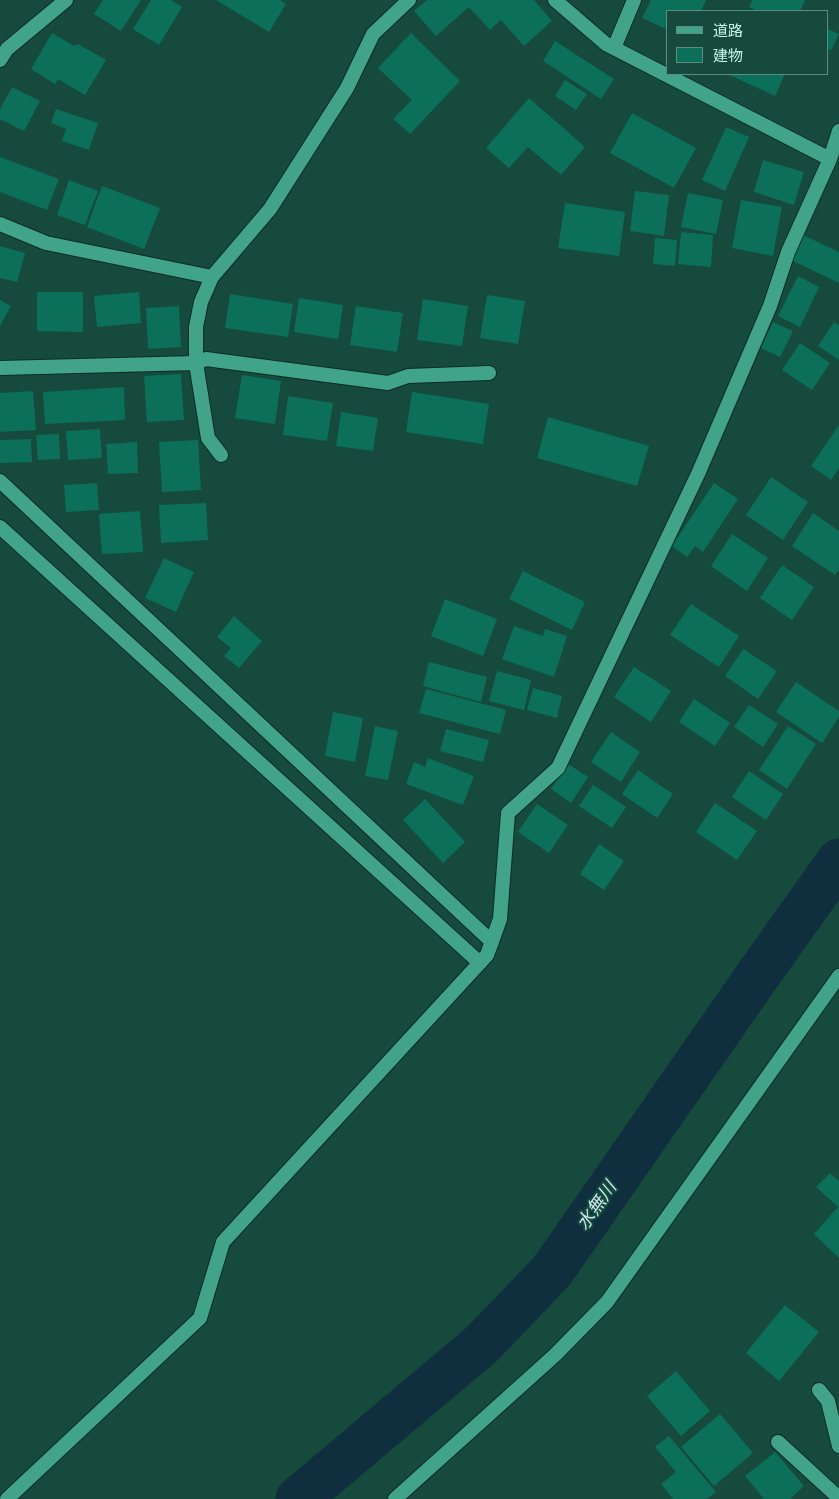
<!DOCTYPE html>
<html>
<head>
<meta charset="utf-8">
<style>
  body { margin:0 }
  #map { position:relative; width:839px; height:1499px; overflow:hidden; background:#154a3c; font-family:"Work Sans","Noto Sans JP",sans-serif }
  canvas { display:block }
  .legend { position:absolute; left:666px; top:10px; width:162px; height:65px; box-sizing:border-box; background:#154a3c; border:1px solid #5c8e7f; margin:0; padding:6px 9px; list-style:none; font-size:15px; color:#c7f3e4 }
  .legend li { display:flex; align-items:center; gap:10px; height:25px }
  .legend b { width:25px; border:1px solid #5c8e7f }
</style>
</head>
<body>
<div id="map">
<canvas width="839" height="1499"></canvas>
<ul class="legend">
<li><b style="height:6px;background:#41a489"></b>道路</li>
<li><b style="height:14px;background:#0c6f59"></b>建物</li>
</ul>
</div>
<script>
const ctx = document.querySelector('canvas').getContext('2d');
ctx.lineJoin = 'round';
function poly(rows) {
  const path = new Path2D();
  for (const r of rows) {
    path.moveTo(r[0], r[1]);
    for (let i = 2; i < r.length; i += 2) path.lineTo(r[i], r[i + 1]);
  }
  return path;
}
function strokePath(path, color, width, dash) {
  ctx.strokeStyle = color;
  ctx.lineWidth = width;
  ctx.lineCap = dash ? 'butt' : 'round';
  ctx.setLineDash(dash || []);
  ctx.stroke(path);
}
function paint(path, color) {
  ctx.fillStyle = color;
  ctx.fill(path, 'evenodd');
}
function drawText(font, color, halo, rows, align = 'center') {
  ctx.font = font + ' "Work Sans","Noto Sans JP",sans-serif';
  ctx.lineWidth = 4;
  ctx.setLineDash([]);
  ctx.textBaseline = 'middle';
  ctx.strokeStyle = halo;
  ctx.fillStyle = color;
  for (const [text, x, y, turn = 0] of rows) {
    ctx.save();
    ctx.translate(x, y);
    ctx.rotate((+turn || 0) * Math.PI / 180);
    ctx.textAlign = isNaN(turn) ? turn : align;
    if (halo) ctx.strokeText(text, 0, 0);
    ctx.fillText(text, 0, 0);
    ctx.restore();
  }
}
strokePath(poly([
  [298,1499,482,1344,552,1271,753,982,839,861]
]), '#102f3e', 45);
paint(poly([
  [103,0,141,0,121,31,94,14],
  [151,0,171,0,182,7,159,45,133,29],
  [216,0,280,0,286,4,269,32],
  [427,0,534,0,552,21,524,46,501,20,490,30,469,7,436,36,414,11],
  [651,0,706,0,701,11,668,11,668,30,642,18],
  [752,0,805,0,800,11,758,11,749,7],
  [828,29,839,34,831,50,828,49],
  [52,33,74,46,78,44,106,60,85,95,58,79,55,84,31,69],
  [411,33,460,81,410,134,393,119,412,100,378,68],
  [555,41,614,79,601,99,543,61],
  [727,74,785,74,775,96],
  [565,80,587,94,576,110,555,96],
  [12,87,40,101,24,131,0,119,0,109],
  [529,98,585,147,561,175,528,147,509,168,486,148],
  [56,109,98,123,89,150,62,141,66,129,51,123],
  [632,113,696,148,674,188,610,153],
  [726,127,749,137,725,191,702,180],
  [0,157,59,179,47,210,0,192],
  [763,160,804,172,794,205,754,192],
  [69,180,98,191,85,225,57,215],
  [102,186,160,208,144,249,87,227],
  [635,191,669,195,664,236,630,231],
  [688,193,723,200,716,234,681,227],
  [741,200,782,207,773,256,732,248],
  [565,203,625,212,619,256,558,248],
  [681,232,713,235,711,267,678,264],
  [803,235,839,252,839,283,791,260],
  [655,238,677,240,675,266,653,264],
  [0,246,25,253,17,282,0,278],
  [798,276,819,287,800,327,778,316],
  [37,292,83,292,83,332,37,331],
  [139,292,141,323,97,327,94,296],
  [230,294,293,304,288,337,225,328],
  [487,295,525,301,518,344,480,338],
  [299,298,343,305,338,339,294,332],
  [423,299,468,306,462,346,417,340],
  [0,300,11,306,0,326],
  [179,306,181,347,148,349,146,308],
  [356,306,403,313,397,352,350,345],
  [773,322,793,331,780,357,761,348],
  [834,322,839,325,839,360,818,346],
  [800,343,830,363,812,390,782,370],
  [181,374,184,420,147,422,144,376],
  [242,375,281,381,275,424,235,418],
  [124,387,125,420,45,424,43,392],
  [33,391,36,430,0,432,0,393],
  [412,392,489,404,483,444,406,432],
  [288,396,333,403,327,441,283,435],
  [341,412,378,418,373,451,336,446],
  [548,417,649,446,637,486,537,458],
  [839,425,839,468,831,480,811,466],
  [100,429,102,458,68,460,66,431],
  [59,434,60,459,38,460,36,435],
  [31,439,32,462,0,463,0,440],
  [198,440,201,490,162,492,159,442],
  [137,442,138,473,108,474,106,444],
  [771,477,808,502,783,540,746,515],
  [97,483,99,510,66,512,64,485],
  [714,483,738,499,703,552,695,546,687,557,672,546],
  [206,503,208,540,161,543,159,505],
  [140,511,143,552,102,554,99,514],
  [813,513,839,531,839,569,835,575,792,546],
  [732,534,768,558,747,591,711,566],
  [164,558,194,572,176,612,145,598],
  [782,565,814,587,792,620,760,598],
  [523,571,585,602,572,630,509,599],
  [445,599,497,619,483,656,431,636],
  [691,604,739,636,719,667,670,635],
  [234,616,262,641,239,668,224,656,231,648,217,637],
  [514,626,543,636,545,629,567,636,554,677,502,659],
  [743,649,777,671,758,699,725,676],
  [429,662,487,677,481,702,423,686],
  [634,667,671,691,651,722,614,697],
  [497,671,531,680,524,710,489,701],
  [796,682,839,711,839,717,822,743,776,712],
  [533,688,562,696,557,718,527,710],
  [426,689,506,710,500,734,419,713],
  [694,699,730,723,715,746,679,722],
  [749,705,778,724,763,747,734,727],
  [333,712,363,718,355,762,325,756],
  [375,726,398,731,388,780,365,776],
  [788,726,816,744,787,789,759,770],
  [446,729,489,740,483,762,440,751],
  [611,732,640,752,621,782,591,762],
  [428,758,474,776,463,805,406,784,414,762,425,767],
  [568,764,588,777,571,803,551,789],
  [638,770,673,794,657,818,622,794],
  [749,771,783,794,766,820,732,797],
  [593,785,626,807,612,828,579,806],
  [425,799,465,842,443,863,403,820],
  [715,803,757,831,737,860,696,832],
  [537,804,568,825,549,853,518,832],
  [599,844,624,861,604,890,580,874],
  [830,1173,839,1181,839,1258,814,1234,838,1207,816,1187],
  [785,1305,819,1332,779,1381,746,1353],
  [676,1371,710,1411,681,1436,647,1396],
  [720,1414,753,1453,714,1486,681,1447],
  [669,1436,716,1492,707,1499,673,1499,661,1484,676,1472,655,1447],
  [775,1452,804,1486,790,1499,764,1499,745,1476]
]), '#0c6f59');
const minor = poly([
  [555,0,606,44,830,159],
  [614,48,634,0],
  [0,60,7,49,66,0],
  [0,224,46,243,212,277,201,302,196,327,196,363,208,438,221,455],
  [212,277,270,209,347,88,373,34,409,0],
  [0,368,196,363,206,359,388,383,408,376,489,373],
  [0,481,492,942],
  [0,527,480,963],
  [819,1390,828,1401,839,1446],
  [778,1442,839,1498],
  [7,1499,200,1318,223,1242,487,955,500,919,508,813,558,768,698,474,770,306,788,252,830,159,839,131],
  [395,1499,555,1355,607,1302,839,976]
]);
strokePath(minor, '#0e2d24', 16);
strokePath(minor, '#41a489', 14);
drawText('italic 18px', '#cee4f0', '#154a3c', [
  ["水無川",597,1206,-55]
]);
</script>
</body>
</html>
